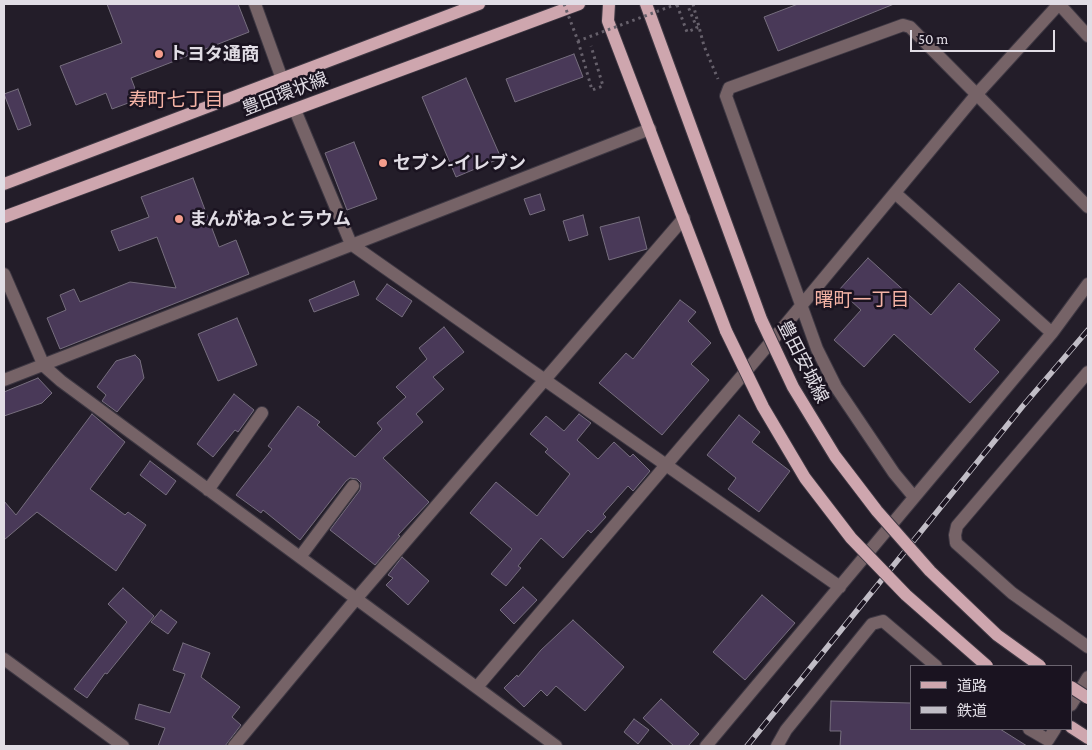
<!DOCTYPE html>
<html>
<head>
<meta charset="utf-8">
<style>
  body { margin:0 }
  #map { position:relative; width:1092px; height:750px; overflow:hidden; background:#231d29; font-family:"Crimson Pro","Noto Sans JP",serif }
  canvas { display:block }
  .frame { position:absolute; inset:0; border:5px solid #e1dde5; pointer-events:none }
  .legend { position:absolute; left:910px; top:665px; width:162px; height:65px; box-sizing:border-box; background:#1a1320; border:1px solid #6a646f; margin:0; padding:6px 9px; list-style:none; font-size:15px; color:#e1dde5 }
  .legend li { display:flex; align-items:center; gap:10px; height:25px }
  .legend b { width:25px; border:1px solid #6a646f }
  .scale { position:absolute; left:910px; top:30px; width:145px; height:22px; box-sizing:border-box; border:2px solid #e1dde5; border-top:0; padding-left:6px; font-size:15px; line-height:18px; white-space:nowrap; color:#e1dde5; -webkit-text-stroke:4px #1a1320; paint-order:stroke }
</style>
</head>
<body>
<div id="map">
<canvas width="1092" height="750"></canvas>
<div class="frame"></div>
<ul class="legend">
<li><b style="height:6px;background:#cea6ae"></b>道路</li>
<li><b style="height:6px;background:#c1bdc6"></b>鉄道</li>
</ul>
<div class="scale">50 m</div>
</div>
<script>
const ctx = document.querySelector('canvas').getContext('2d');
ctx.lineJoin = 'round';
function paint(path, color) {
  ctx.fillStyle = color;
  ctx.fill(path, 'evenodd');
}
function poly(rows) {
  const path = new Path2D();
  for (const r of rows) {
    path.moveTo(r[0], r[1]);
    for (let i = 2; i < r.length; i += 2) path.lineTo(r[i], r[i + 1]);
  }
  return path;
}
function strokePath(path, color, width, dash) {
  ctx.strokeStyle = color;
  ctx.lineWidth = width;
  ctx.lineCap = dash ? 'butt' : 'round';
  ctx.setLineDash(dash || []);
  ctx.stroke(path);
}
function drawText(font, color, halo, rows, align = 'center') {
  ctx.font = font + ' "Crimson Pro","Noto Sans JP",serif';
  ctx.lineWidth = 5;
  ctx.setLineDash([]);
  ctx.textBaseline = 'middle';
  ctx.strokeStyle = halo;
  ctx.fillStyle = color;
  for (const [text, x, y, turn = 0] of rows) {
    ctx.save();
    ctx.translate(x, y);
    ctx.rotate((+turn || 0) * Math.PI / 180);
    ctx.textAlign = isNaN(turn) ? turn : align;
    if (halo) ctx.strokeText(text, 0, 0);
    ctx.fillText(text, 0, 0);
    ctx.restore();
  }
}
const building = poly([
  [107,4,238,4,249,32,131,78,139,99,112,109,106,93,76,105,60,66,122,43,107,4],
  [798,4,894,4,778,51,764,17,798,4],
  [574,54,583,77,515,102,506,79,574,54],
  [466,78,501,158,456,177,422,97,466,78],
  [18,89,31,125,18,130,4,94,18,89],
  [354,142,377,199,347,210,325,153,354,142],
  [193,178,219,247,236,240,249,274,60,349,47,318,66,310,60,295,74,289,80,302,130,282,176,288,157,237,119,251,111,231,149,217,141,197,193,178],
  [540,194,545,210,530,215,524,199,540,194],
  [583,215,588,235,569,241,563,221,583,215],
  [639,217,647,249,609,260,600,227,639,217],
  [868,258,931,315,959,283,1000,320,974,349,999,372,970,403,894,334,864,367,834,340,861,310,839,290,868,258],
  [354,281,359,295,314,312,309,300,354,281],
  [387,284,412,301,402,317,376,299,387,284],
  [680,300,696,312,688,321,711,343,691,364,709,380,662,435,599,383,626,353,633,359,680,300],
  [237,318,257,365,218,381,198,334,237,318],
  [444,327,464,352,433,377,444,389,416,414,423,422,383,458,429,502,398,535,400,536,375,565,330,530,360,490,361,483,357,479,350,478,346,481,300,540,263,510,261,513,236,495,272,449,268,446,298,406,320,422,317,425,355,457,382,429,377,423,406,397,396,387,427,359,419,348,444,327],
  [135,355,140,360,144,378,117,412,102,401,106,395,97,387,116,361,135,355],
  [38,378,52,393,42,403,4,416,4,392,38,378],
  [234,394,254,410,238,432,235,430,213,457,197,444,234,394],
  [92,414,125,442,90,489,125,515,128,512,146,525,116,571,37,512,4,540,4,501,16,515,92,414],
  [579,414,591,423,577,440,598,459,614,442,630,457,633,454,650,471,633,491,628,486,603,514,606,517,591,533,588,530,563,558,541,538,518,566,521,568,506,586,491,574,512,549,470,513,496,482,537,516,570,474,545,452,548,449,530,434,546,416,564,431,579,414],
  [739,415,760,432,752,442,790,471,759,512,728,489,736,478,707,455,739,415],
  [150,461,176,481,166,495,140,475,150,461],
  [402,557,429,581,408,605,386,585,393,578,388,575,402,557],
  [523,587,537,600,514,624,500,610,523,587],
  [123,588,154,616,107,674,105,673,87,698,74,689,127,622,108,604,123,588],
  [762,595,795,623,745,680,713,652,762,595],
  [161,610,177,622,168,634,151,622,161,610],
  [573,620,624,667,585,711,556,686,547,696,541,690,524,707,504,688,517,675,518,677,541,650,573,620],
  [183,643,210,653,201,677,240,707,232,717,241,725,225,746,158,746,165,728,135,719,139,704,170,713,185,674,173,670,183,643],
  [661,699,699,734,688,746,674,746,643,718,661,699],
  [831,701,911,703,911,729,1000,729,1027,746,840,746,841,731,830,731,831,701],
  [634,719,649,730,638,744,624,732,634,719]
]);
paint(building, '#493958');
strokePath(building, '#766e7e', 1);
const minor = poly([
  [255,4,282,79],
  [1059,4,1088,36],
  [295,110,351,244,840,587],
  [895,193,1052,333],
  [4,274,44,366,61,381,556,746],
  [1088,372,957,526,955,535,956,543,1012,593,1088,647],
  [4,380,650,129],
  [208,490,262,413],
  [914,497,894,473,836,387,817,349,726,96,729,88,903,25,910,27,1088,207],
  [300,557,353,486],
  [4,659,123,746],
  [477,687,781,330,976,95,1059,4],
  [1071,705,1088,677],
  [1029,729,1048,740,1055,729],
  [234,746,356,599,684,218],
  [706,746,1052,333,1088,284],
  [777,746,786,730,872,624,883,621,936,666]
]);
const major = poly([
  [609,4,608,21,726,331],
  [646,4,761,319],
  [4,184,479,4],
  [4,217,579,4],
  [1071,727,1088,738]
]);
strokePath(minor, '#3e3843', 14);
strokePath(major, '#3e3843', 14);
strokePath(poly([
  [693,4,704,46,718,79],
  [677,5,687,32,697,28,687,4],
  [578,41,592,90,603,86,591,46]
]), '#66606b', 3, [2.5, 4]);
strokePath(minor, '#766367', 12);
strokePath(major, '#cea6ae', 12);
const rail = poly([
  [747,746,1022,407,1088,330]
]);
strokePath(rail, '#c1bdc6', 5.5);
strokePath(rail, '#1a1320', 4, [11]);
const majorBridge = poly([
  [761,319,793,387,835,456,877,511,930,571,997,635,1040,666],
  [726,331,763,407,805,478,851,538,906,595,987,666],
  [1071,687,1088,698]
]);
strokePath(majorBridge, '#3e3843', 14, []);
strokePath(poly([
  [564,4,578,41,677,4]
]), '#66606b', 3, [2.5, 4]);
strokePath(majorBridge, '#cea6ae', 12);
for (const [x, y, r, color] of [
  [159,54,5,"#f49d8c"],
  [383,163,5,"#f49d8c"],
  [179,219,5,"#f49d8c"]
]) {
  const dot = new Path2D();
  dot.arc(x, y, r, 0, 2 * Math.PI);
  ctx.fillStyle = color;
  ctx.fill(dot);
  strokePath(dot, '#1a1320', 2);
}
drawText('bold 18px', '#e1dde5', '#1a1320', [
  ["トヨタ通商",169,54],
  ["セブン-イレブン",393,163],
  ["まんがねっとラウム",189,219]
], 'left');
drawText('18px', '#e1dde5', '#1a1320', [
  ["豊田環状線",285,94,-21],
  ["豊田安城線",803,362,63]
]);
drawText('19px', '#f5b3a5', '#1a1320', [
  ["寿町七丁目",176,100],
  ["曙町一丁目",862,300]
]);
</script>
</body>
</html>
